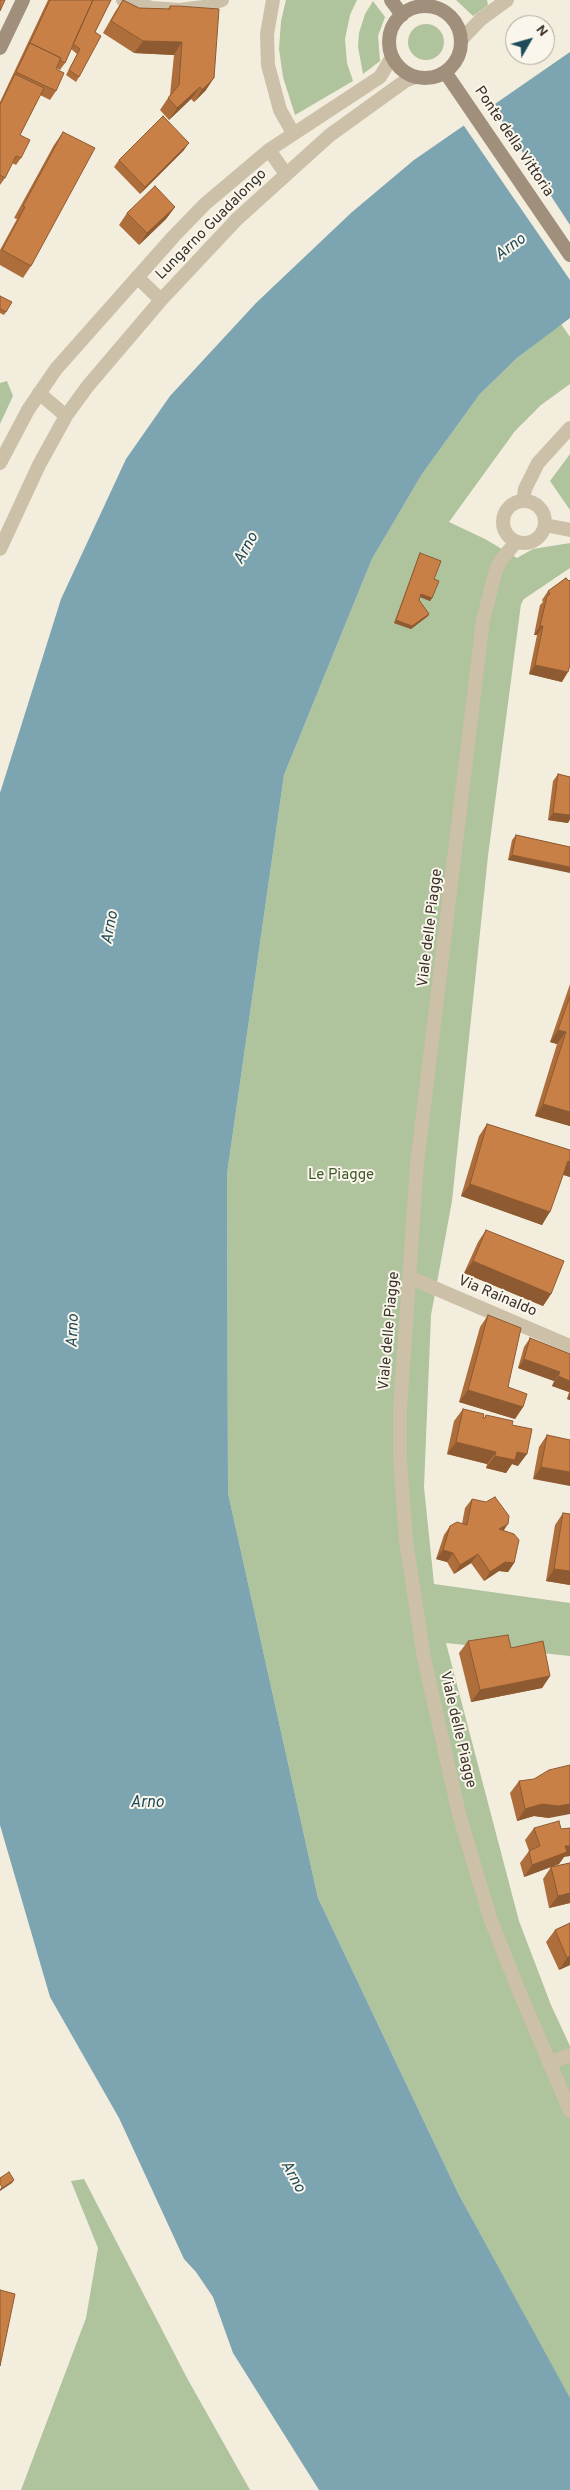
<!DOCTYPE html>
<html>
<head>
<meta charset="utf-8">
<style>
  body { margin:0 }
  #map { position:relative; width:570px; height:2490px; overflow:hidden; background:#f3edde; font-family:Overpass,sans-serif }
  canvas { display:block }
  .north { position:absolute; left:505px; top:15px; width:50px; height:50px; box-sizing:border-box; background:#faf6eb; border:1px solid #ada79d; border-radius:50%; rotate:52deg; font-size:14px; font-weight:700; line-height:20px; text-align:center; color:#393129 }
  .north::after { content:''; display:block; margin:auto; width:18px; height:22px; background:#1d4b5c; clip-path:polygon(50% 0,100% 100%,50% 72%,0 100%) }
</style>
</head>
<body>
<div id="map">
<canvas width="570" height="2490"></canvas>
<div class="north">N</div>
</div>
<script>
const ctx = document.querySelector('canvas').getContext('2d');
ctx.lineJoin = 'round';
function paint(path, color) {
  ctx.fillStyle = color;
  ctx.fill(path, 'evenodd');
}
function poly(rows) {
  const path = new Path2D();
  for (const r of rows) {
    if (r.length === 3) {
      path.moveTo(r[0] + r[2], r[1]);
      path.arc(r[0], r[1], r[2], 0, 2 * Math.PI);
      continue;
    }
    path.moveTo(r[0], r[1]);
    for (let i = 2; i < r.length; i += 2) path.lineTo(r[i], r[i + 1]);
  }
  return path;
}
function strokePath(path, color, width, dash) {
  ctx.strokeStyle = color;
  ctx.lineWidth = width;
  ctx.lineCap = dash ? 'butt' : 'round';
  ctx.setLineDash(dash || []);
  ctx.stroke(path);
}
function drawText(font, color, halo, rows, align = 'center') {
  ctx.font = font + ' Overpass,sans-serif';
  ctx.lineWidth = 4;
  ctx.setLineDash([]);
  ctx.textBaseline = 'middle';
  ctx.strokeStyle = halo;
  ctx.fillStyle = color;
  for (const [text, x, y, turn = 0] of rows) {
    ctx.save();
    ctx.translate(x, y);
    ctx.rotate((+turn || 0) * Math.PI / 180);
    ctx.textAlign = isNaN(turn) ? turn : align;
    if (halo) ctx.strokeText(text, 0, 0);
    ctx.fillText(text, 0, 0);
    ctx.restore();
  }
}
paint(poly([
  [286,0,357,0,350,15,345,39,347,63,353,81,295,115,283,77,279,49,281,21],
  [456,0,487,0,488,5,473,16],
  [373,1,385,17,378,36,380,61,363,74,358,47,359,33,365,14],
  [426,42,18],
  [561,324,570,337,570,384,541,405,515,431,449,522,485,539,517,558,533,549,570,543,570,568,524,599,521,604,488,856,452,1201,431,1315,424,1487,434,1584,570,1603,570,1656,446,1643,519,1921,551,2005,570,2046,570,2399,458,2193,318,1898,228,1493,227,1174,284,775,372,559,422,474,480,394,517,358],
  [7,381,13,396,0,424,0,383],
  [570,454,570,510,550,481],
  [84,2179,187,2378,250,2490,21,2490,86,2318,98,2248,71,2181]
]), '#afc39d');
paint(poly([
  [570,52,570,318,517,358,480,394,422,474,372,559,284,775,227,1174,228,1493,318,1898,458,2193,570,2398,570,2490,319,2490,233,2353,213,2297,196,2272,184,2259,119,2118,50,1997,0,1825,0,793,61,599,126,459,170,396,256,303,352,212,414,160]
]), '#7ca4b1');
paint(poly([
  [491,104,570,225,570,280,462,123]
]), '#f3edde');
strokePath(poly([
  [123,0,152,8,180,10,203,7,222,0],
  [273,0,267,34,268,65,280,110,293,133],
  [269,150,286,174],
  [137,277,161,300],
  [39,393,66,416],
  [0,463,28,410,56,369,174,236,205,204,269,150,380,77,392,57],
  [523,501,525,489,538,463,570,428],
  [524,522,21],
  [545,525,570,530],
  [516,542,501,560,496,570,483,620,417,1164,400,1410,400,1459,406,1541,424,1658,459,1814,490,1918,519,1991,570,2111],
  [0,549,39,465,66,416,87,387,161,300,237,219,330,135,405,81,415,77],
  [411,1278,570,1346],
  [549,2063,570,2055]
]), '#ccc0a9', 14);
strokePath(poly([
  [461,40,481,19,507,0]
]), '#ccc0a9', 14);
strokePath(poly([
  [391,0,402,15],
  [425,42,36],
  [0,48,23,0],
  [445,72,570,255]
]), '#a08f7a', 14);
paint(poly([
  [48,0,111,0,95,32,79,77,76,82,66,75,77,54,71,49,65,63,60,70,56,68,56,91,50,100,40,95,20,135,21,158,16,165,12,163,5,178,0,185,0,102],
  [123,0,139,8,168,9,170,6,206,90,194,102,191,99,169,120,160,110,170,95,174,55,134,53,103,33,115,12],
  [63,132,31,266,23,278,0,265,0,250,17,219,14,218,54,145],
  [184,150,140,194,114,167,119,160],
  [175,207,166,219,139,245,119,225,127,213],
  [0,296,6,312,4,315,0,313],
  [420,553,434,579,432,598,430,601,420,597,419,600,429,614,428,616,411,629,394,623,419,555],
  [566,578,562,682,529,674,537,635,534,635,540,605,543,602,542,600,548,591],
  [558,774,570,777,570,819,568,823,548,820,553,781],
  [516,835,570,847,508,860,512,840],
  [570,984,570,1126,535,1116,557,1044,550,1042],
  [487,1124,570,1150,570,1177,563,1175,542,1225,461,1196,479,1136],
  [486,1230,551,1294,543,1306,464,1273,478,1242],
  [488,1315,508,1387,523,1407,515,1419,459,1402,480,1327],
  [530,1338,570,1354,570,1400,567,1399,569,1392,552,1386,554,1381,518,1368,524,1347],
  [463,1409,483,1418,484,1418,486,1415,512,1425,518,1466,512,1464,506,1473,486,1468,487,1464,447,1454,454,1421],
  [547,1435,570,1440,533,1479,539,1447],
  [472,1499,503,1531,514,1563,508,1572,499,1571,484,1581,471,1563,454,1574,447,1562,436,1559,444,1535,450,1526,462,1524,465,1508],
  [563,1513,570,1514,570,1585,546,1581,555,1525],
  [468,1641,511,1648,550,1676,542,1688,471,1702,459,1653],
  [519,1781,549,1818,534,1816,517,1821,510,1793],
  [534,1828,564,1857,559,1864,524,1877,520,1863,529,1851,525,1840],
  [570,1863,570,1903,549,1908,543,1879,551,1867],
  [570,1923,570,1965,559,1970,546,1942,555,1930]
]), '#ad6e3c');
paint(poly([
  [143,41,182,42,174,55,134,53],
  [214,78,206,90,194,102,202,90],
  [200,87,191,99,169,120,177,108],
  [189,143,184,150,140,194,145,187],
  [175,207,166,219,139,245,147,233],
  [421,594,432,598,430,601,420,597],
  [429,614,428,616,411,629,394,623,396,620],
  [540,626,543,626,537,635,534,635],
  [535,665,568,672,562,682,529,674],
  [553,813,570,815,570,819,568,823,548,820],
  [512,855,570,867,570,873,508,860],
  [558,1030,566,1032,557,1044,550,1042],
  [543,1104,570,1112,570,1126,535,1116],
  [568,1161,570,1162,570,1177,559,1173],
  [470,1184,550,1212,542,1225,461,1196],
  [473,1261,551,1294,543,1306,464,1273],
  [524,1359,560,1372,554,1381,518,1368],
  [558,1376,570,1381,570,1390,569,1392,552,1386],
  [468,1390,523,1407,515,1419,459,1402],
  [570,1394,570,1400,567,1399],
  [456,1442,496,1452,487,1464,447,1454],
  [517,1452,527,1454,518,1466,512,1464,506,1473,486,1468,495,1456],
  [541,1467,570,1472,570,1486,533,1479],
  [508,1524,502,1533,499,1529],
  [443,1550,453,1553,447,1562,436,1559],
  [478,1554,471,1563,454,1574,460,1565],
  [505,1562,514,1563,508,1572,499,1571,484,1581,490,1572],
  [554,1569,570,1571,570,1585,546,1581],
  [550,1676,542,1688,471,1702,480,1690],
  [542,1804,570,1804,570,1814,549,1818,534,1816,517,1821,525,1809],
  [565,1846,570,1846,570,1856,564,1857,559,1864,524,1877,532,1865],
  [570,1893,570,1903,549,1908,558,1896],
  [570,1956,570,1965,559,1970,567,1958],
  [14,2180,12,2183,0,2191,0,2189]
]), '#8d5a31');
const building = poly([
  [0,0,5,0,0,11,0,0],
  [50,0,93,0,65,63,60,60,61,58,30,43,29,45,50,0],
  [93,0,111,0,95,32,101,36,79,77,69,70,80,49,73,44,93,0],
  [123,0,139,8,170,9,170,6,178,6,219,9,214,78,202,90,200,87,177,108,168,98,179,85,182,42,143,41,111,21,123,0],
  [30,43,61,58,56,69,64,73,56,91,16,72,30,43],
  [15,74,44,88,20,135,30,140,21,158,16,156,5,178,0,175,0,105,15,74],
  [163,116,189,143,145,187,119,160,163,116],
  [63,132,95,148,31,266,2,250,25,207,23,206,63,132],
  [155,186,175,207,147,233,127,213,155,186],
  [0,296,12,302,6,312,0,309,0,296],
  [420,553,441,561,434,579,439,581,432,598,421,594,419,600,429,614,412,626,396,620,420,553],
  [566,578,569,581,570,580,570,665,568,672,535,665,543,626,540,626,547,596,550,594,548,591,566,578],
  [558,774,570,777,570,815,553,813,558,774],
  [516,835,570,847,570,867,512,855,516,835],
  [570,996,570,1112,543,1104,566,1032,558,1030,570,996],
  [487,1124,570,1150,570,1162,568,1161,550,1212,470,1184,487,1124],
  [486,1230,564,1261,551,1294,473,1261,486,1230],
  [488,1315,521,1328,508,1387,527,1394,523,1407,468,1390,488,1315],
  [530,1338,570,1354,570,1381,558,1376,560,1372,524,1359,530,1338],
  [463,1409,484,1414,483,1418,485,1418,486,1415,513,1421,512,1425,532,1429,527,1454,517,1452,515,1460,495,1456,496,1452,456,1442,463,1409],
  [547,1435,570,1440,570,1472,541,1467,547,1435],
  [495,1497,509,1516,508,1524,499,1529,514,1534,519,1540,514,1563,505,1562,490,1572,478,1554,460,1565,453,1553,443,1550,450,1526,457,1522,467,1525,472,1499,486,1502,495,1497],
  [563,1513,570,1514,570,1571,554,1569,563,1513],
  [508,1635,511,1648,543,1641,550,1676,480,1690,468,1641,508,1635],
  [570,1765,570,1804,558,1806,542,1804,525,1809,519,1781,534,1779,549,1770,570,1765],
  [559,1821,561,1829,570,1828,570,1846,565,1846,567,1852,532,1865,529,1851,540,1846,534,1828,559,1821],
  [570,1863,570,1893,558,1896,551,1867,570,1863],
  [570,1923,570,1956,567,1958,555,1930,570,1923],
  [9,2172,14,2180,1,2189,2,2187,0,2184,0,2178,9,2172],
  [0,2290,15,2294,0,2366,0,2290]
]);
paint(building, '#c98046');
strokePath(building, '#8d5a31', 1);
drawText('15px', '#393129', '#faf6eb', [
  ["Ponte della Vittoria",513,142,56],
  ["Lungarno Guadalongo",212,225,-45],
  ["Viale delle Piagge",431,928,-83],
  ["Via Rainaldo",497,1297,23],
  ["Viale delle Piagge",390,1331,-85],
  ["Viale delle Piagge",457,1730,77]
]);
drawText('15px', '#3f582c', '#faf6eb', [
  ["Le Piagge",341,1176]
]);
drawText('italic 16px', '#1d4b5c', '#faf6eb', [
  ["Arno",511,248,-36],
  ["Arno",247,549,-61],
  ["Arno",111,928,-79],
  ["Arno",74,1331,-88],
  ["Arno",147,1804],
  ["Arno",292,2177,61]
]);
</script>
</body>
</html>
